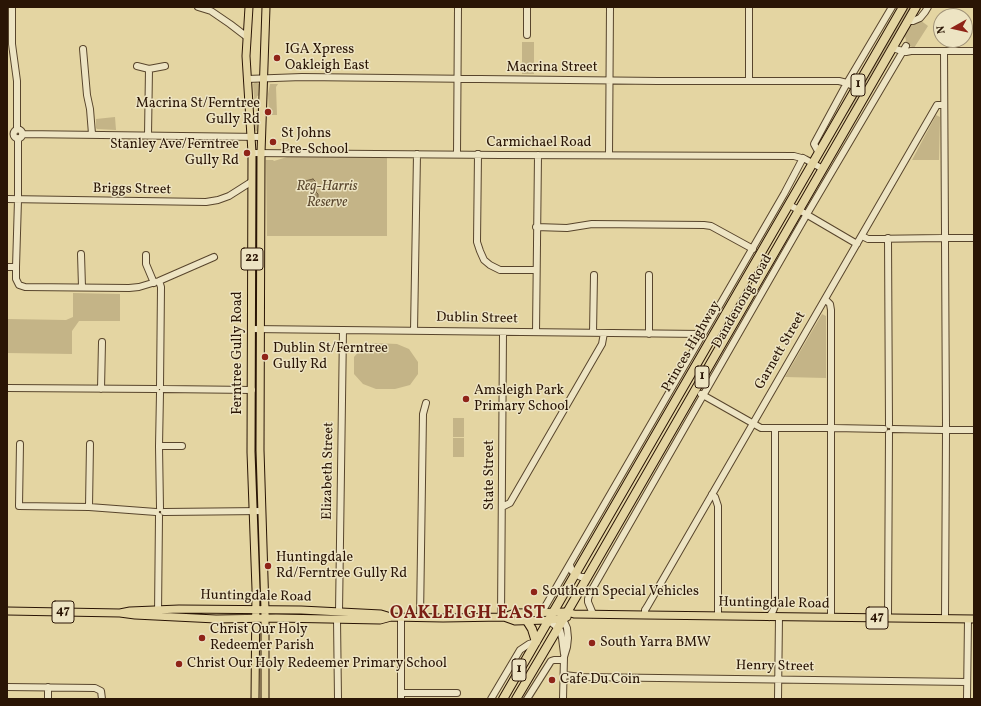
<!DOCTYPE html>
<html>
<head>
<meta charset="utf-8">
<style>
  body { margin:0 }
  #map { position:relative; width:981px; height:706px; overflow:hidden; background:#e4d5a2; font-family:Vollkorn,serif }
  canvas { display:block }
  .frame { position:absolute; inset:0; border:8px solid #2a1505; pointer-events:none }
  .north { position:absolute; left:933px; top:8px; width:40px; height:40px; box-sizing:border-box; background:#ede4c3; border:1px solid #9f9177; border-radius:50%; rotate:262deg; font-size:11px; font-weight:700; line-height:16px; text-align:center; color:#2a1505 }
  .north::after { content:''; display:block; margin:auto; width:14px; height:18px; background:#8f2418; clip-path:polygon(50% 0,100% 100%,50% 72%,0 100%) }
</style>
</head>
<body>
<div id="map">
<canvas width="981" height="706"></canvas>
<div class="frame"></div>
<div class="north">N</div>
</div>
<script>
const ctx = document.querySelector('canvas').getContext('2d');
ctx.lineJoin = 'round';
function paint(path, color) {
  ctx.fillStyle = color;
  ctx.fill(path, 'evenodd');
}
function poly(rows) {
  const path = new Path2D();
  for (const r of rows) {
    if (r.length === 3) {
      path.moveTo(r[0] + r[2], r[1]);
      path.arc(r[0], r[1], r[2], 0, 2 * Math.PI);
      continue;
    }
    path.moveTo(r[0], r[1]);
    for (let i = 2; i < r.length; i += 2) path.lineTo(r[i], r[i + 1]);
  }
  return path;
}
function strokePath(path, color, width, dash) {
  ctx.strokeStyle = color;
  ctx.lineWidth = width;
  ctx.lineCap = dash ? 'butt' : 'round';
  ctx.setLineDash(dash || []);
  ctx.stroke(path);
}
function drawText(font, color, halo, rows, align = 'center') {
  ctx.font = font + ' Vollkorn,serif';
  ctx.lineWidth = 3;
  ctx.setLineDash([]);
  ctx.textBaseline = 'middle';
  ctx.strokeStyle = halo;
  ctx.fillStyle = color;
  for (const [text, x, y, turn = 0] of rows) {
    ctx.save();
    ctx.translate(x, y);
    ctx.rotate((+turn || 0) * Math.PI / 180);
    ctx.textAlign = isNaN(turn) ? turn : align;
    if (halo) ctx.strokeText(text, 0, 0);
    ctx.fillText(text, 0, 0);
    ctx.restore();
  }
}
paint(poly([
  [907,7,911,7,850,110,843,118],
  [920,20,928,26,914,48,908,45,906,41,905,36,906,31,911,25],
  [522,42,534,42,534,74,522,74],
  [256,82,259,84,259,87,260,95,257,96,255,107,253,84],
  [270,84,278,84,276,87,277,115,269,115,268,94],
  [258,103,259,103,257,116,257,131,254,132,253,116,254,114,256,114],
  [936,115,940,117,939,160,912,160],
  [115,117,116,130,97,129,96,128,96,119],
  [300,153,387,154,387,236,267,236,266,160,273,160,274,161],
  [73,293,120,294,120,321,79,321,72,331,72,354,7,353,7,319,66,320,73,317],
  [822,314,826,316,826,378,785,377],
  [374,343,397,344,409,349,418,362,418,374,410,385,395,389,376,389,363,384,354,374,354,357,363,347],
  [453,418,464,418,464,437,453,437],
  [453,438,464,438,464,457,453,457]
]), '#c4b487');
const water = poly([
  [313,179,316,182,316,183,315,185,316,190,316,192,318,194,318,198,317,199,314,198,313,196,312,192,314,188,313,186,308,189,306,188,304,185,304,183,305,181,313,179]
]);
paint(water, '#a5946d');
strokePath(water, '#746143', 1);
const minor = poly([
  [12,7,12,44,17,81,17,129],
  [198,7,211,11,230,24,247,37],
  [527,7,527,35],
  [908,21,913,21,920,18,925,12,928,7],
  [892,48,906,52,911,51,974,51],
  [83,49,87,95,90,109,92,134],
  [944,51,945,235],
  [137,66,149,69,165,66],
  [247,79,302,77,658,81,839,81,847,83,856,88],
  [749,81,749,7],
  [18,134,4.5],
  [22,134,261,137],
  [148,135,149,69],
  [18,138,18,200,16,267,16,279,19,285,25,287,129,288,139,287,159,281,214,257],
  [252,153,501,155,794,156,805,159,823,169],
  [819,153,814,144,847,83,892,7],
  [457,154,458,7],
  [478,154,477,242,480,251,484,260,490,265,500,270,536,270],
  [609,155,610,7],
  [7,199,206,202,218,200,229,196,251,182],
  [789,205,799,210,857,244],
  [536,227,567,228,592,224,704,225,711,226,753,249],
  [862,236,868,239,942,238],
  [888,238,889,425],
  [948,238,974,238],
  [945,241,946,427],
  [81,254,82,287],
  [146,255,146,264,154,283],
  [7,267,16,267],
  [159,281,161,287,160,386],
  [825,299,830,304,831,310,831,426],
  [252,329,702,334],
  [414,331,417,154],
  [536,332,538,155],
  [593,333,594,275],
  [649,334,649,275],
  [7,388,156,389],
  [101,389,102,342],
  [163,389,252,390],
  [701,394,761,428,828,428],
  [834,428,884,429],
  [893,429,943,430],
  [949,430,974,430],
  [831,431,831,617],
  [20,444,19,506,89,507,156,512],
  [159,446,182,446],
  [712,494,715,497,718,506,718,616],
  [89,507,90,444],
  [502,507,510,503,602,344,604,333],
  [160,508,159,446,160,393],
  [164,512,262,511],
  [570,565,572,571,575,574,581,577,588,577],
  [339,612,343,330],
  [542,612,784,194,803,158],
  [158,614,159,516],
  [593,614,588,602,588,599,590,593,807,214,906,46],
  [645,615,645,610,647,607,937,105,944,105],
  [501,617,503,332],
  [769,617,773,611,775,606,775,428],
  [420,618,423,414,426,403],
  [888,618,889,433],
  [337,619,338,699],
  [945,619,946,433],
  [548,620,558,628,560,630,562,638,564,654],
  [564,675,582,677,967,682],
  [7,687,95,688,101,691,102,699],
  [48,687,48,699],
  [401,693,457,693],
  [401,699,401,617],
  [491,699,520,650,529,644,536,642],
  [527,699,551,661,554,660,564,660],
  [563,699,564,657,567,647,568,638,567,628,563,619],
  [778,699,779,617],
  [967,699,968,619]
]);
const major = poly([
  [249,7,246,56,252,153,251,452,256,589,255,699],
  [7,611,120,613,135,615,216,619,276,618,380,620,391,617],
  [120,613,130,611,179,609,301,610,381,614,391,617,443,618,504,617,515,621,548,620,563,619,567,617],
  [504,617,515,613,567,612,574,614,645,615,974,619],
  [265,699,265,610,260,450,261,153,266,7]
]);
const highway = poly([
  [527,621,532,629,536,642],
  [503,699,903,7],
  [516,699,558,628,916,7]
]);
strokePath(minor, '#58452c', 8);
strokePath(major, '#2a1505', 9);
strokePath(highway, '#2a1505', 10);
strokePath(minor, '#ede4c3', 6);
strokePath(major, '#e4d5a2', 7);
strokePath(highway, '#e4d5a2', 8);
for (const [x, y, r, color] of [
  [277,58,4,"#8f2418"],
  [268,112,4,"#8f2418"],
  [273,142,4,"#8f2418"],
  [247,153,4,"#8f2418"],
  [265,357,4,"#8f2418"],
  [466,399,4,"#8f2418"],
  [268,566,4,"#8f2418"],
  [534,592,4,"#8f2418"],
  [202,638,4,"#8f2418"],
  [592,643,4,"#8f2418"],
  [179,664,4,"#8f2418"],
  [552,680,4,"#8f2418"]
]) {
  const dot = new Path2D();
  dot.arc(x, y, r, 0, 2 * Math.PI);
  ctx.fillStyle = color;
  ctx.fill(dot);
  strokePath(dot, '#ede4c3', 1.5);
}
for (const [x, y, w] of [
  [858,85,14],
  [252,259,22],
  [702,377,14],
  [63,612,22],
  [877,618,22],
  [519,670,14]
]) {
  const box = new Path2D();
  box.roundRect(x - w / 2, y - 11, w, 22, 3);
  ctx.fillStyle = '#ede4c3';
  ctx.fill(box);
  strokePath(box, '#2a1505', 1);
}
drawText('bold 13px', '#2a1505', null, [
  ["1",858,85],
  ["22",252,259],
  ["1",702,377],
  ["47",63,612],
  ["47",877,618],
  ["1",519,670]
]);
drawText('14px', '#2a1505', '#ede4c3', [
  ["IGA Xpress",285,50],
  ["Oakleigh East",285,66],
  ["Macrina St/Ferntree",260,104,"right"],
  ["Gully Rd",260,120,"right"],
  ["St Johns",281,134],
  ["Pre-School",281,150],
  ["Stanley Ave/Ferntree",239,145,"right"],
  ["Gully Rd",239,161,"right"],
  ["Dublin St/Ferntree",273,349],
  ["Gully Rd",273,365],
  ["Amsleigh Park",474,391],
  ["Primary School",474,407],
  ["Huntingdale",276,558],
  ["Rd/Ferntree Gully Rd",276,574],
  ["Southern Special Vehicles",542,592],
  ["Christ Our Holy",210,630],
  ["Redeemer Parish",210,646],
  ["South Yarra BMW",600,643],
  ["Christ Our Holy Redeemer Primary School",187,664],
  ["Cafe Du Coin",560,680]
], 'left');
drawText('14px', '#2a1505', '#ede4c3', [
  ["Macrina Street",552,68],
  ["Carmichael Road",539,143],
  ["Briggs Street",132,190,1],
  ["Dandenong Road",743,302,-60],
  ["Dublin Street",477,319,1],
  ["Princes Highway",692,347,-60],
  ["Garnett Street",781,351,-60],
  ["Ferntree Gully Road",238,353,-90],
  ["Elizabeth Street",329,471,-89],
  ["State Street",490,475,-90],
  ["Huntingdale Road",256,597,1],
  ["Huntingdale Road",774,604,1],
  ["Henry Street",775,667,1]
]);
drawText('italic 14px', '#58452c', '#ede4c3', [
  ["Reg-Harris",327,187],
  ["Reserve",327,203]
]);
ctx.letterSpacing = '1px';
drawText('bold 18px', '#7a1f14', '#ede4c3', [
  ["OAKLEIGH EAST",468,615]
]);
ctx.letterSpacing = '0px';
</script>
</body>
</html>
